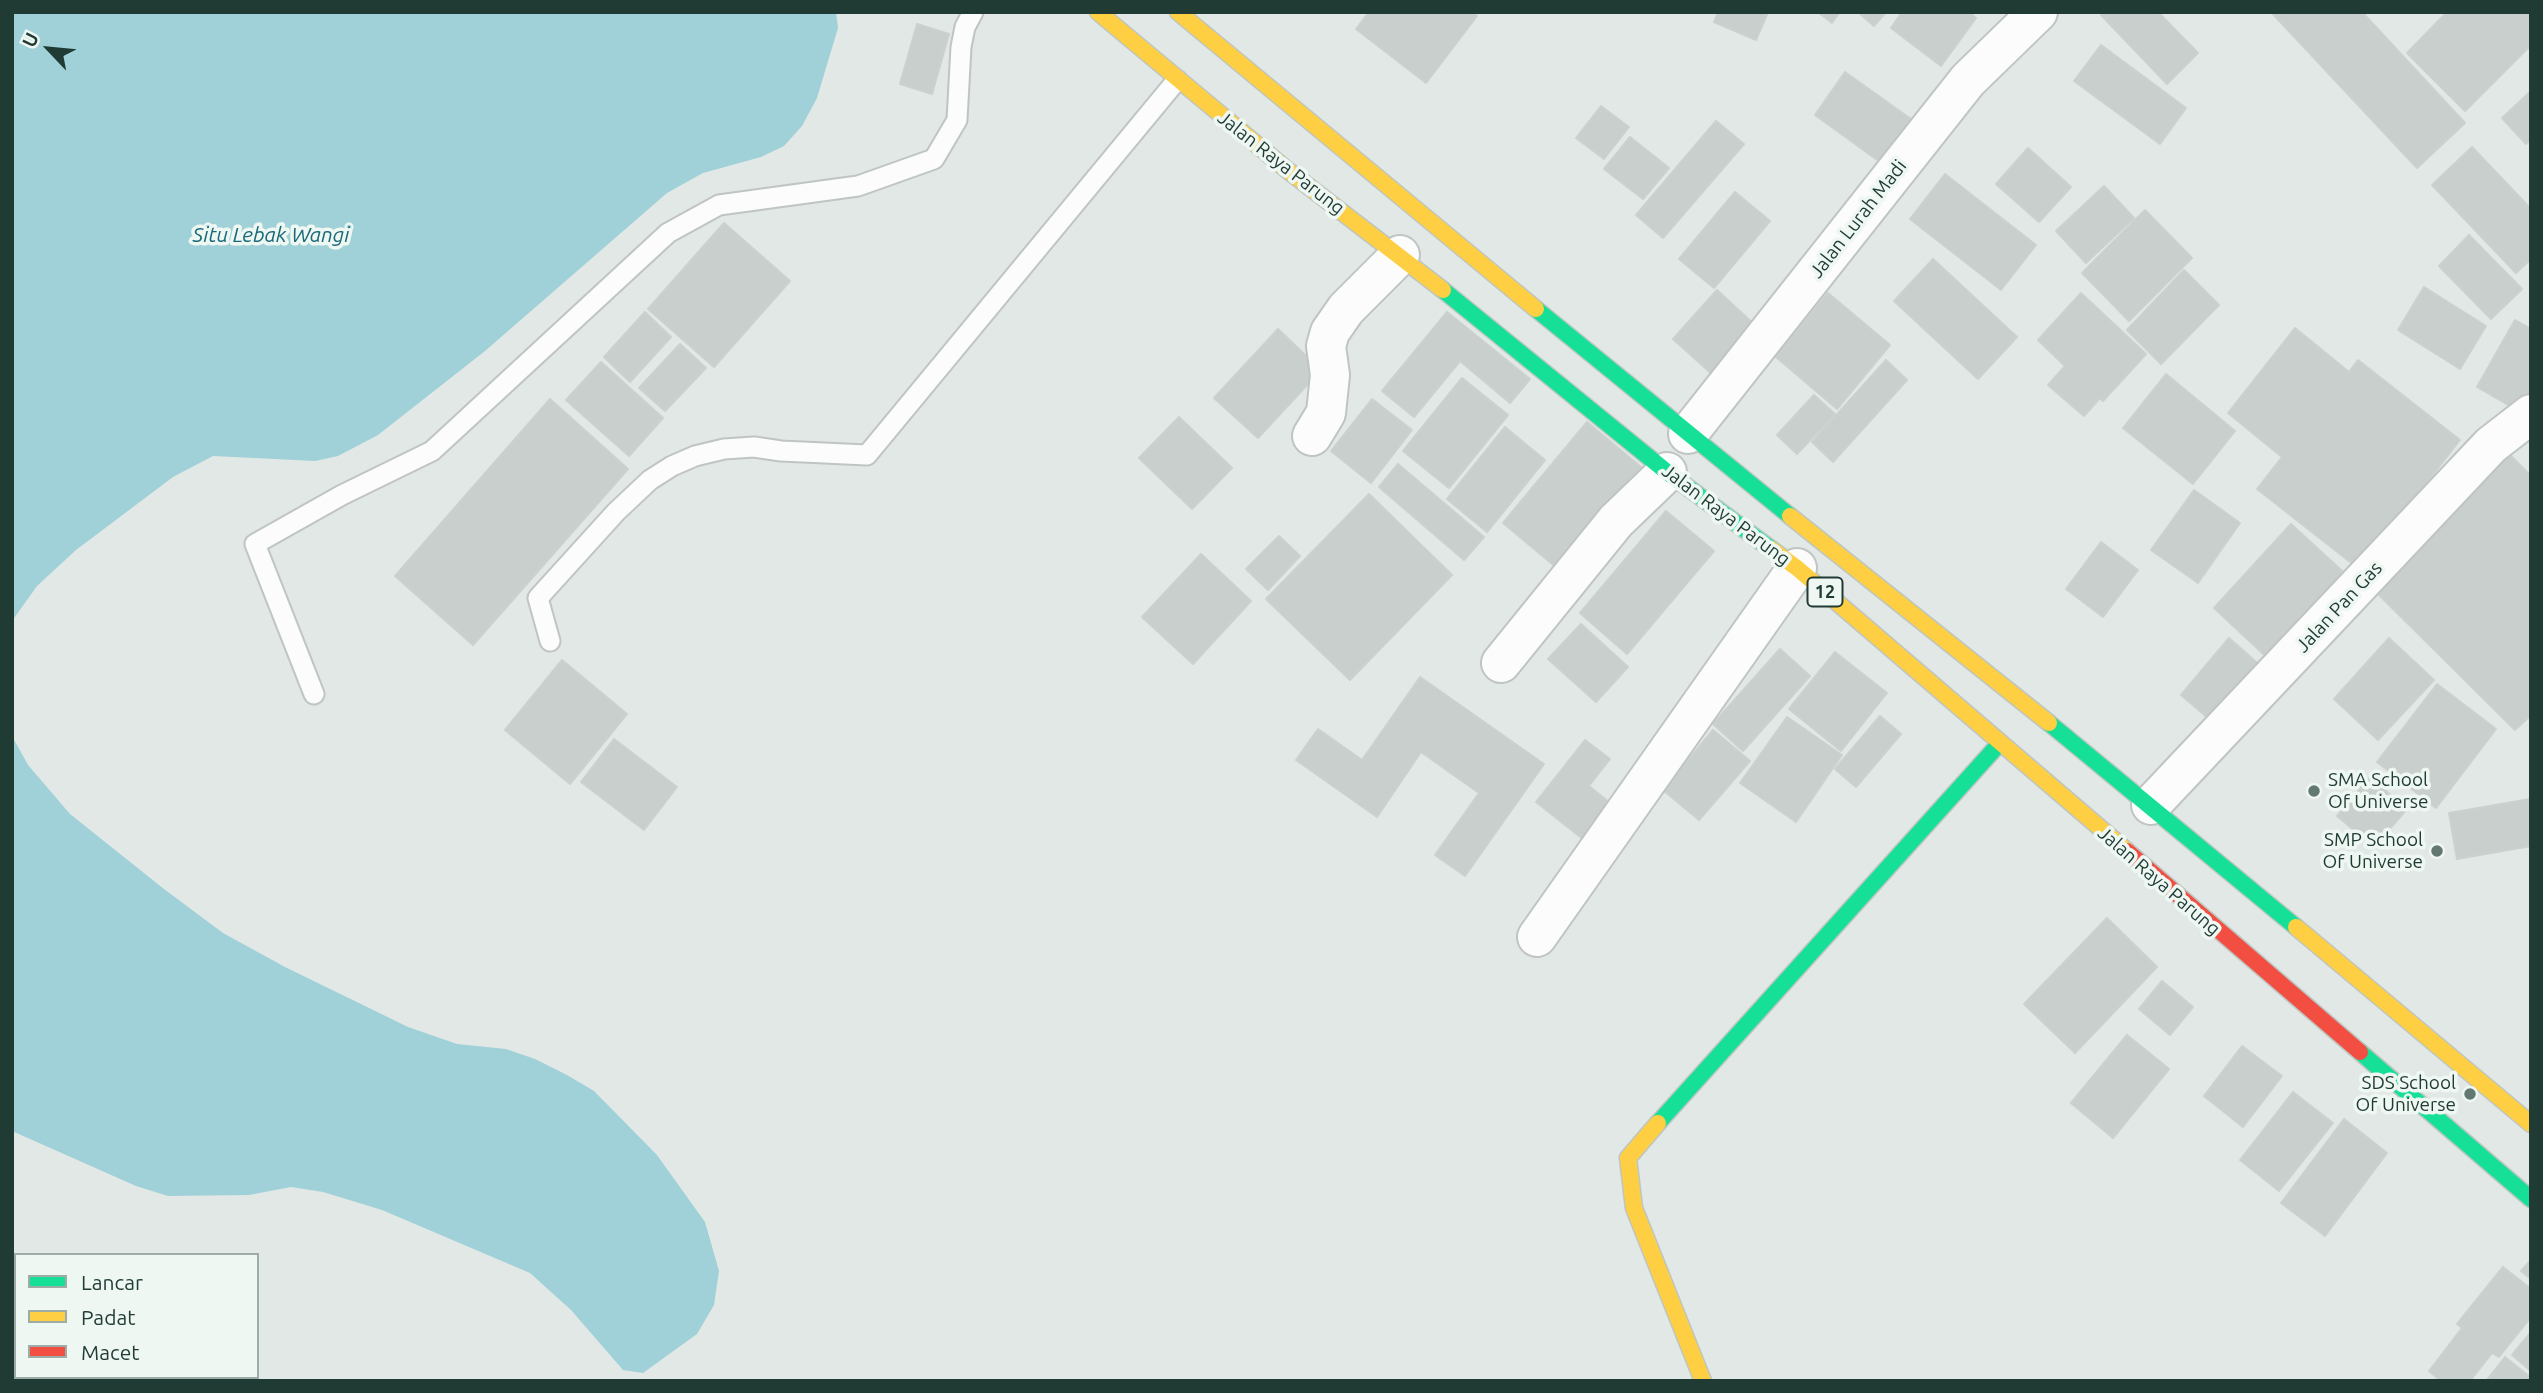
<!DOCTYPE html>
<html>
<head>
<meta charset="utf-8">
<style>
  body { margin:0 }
  #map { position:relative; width:2543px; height:1393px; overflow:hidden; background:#e2e8e5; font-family:Ubuntu,sans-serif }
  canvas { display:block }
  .frame { position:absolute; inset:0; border:14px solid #1f3b34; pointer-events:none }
  .legend { position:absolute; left:14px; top:1253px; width:245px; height:126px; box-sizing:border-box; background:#eff7f3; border:2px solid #9caca7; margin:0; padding:9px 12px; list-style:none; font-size:21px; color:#1f3b34 }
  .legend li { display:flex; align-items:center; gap:14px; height:35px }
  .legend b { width:35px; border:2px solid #9caca7 }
  .north { position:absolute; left:14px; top:14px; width:70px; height:70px; -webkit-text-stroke:5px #eff7f3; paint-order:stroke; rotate:296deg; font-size:19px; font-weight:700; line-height:28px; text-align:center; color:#1f3b34 }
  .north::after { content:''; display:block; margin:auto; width:24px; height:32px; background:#1f3b34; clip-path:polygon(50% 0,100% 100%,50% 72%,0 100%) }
</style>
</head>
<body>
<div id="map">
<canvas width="2543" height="1393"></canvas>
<div class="frame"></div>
<ul class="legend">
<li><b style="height:9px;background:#16e098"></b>Lancar</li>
<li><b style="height:9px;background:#ffcf43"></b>Padat</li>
<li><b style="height:9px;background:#f24e42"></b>Macet</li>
</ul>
<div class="north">U</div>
</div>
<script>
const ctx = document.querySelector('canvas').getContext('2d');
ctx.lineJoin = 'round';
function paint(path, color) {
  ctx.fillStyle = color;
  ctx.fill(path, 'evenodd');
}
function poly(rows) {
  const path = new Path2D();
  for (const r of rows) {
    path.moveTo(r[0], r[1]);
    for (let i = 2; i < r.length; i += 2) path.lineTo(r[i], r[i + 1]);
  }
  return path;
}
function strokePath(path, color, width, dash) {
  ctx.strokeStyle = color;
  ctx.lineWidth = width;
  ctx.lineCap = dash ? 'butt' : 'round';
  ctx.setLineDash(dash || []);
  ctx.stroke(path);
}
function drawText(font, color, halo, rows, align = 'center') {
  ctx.font = font + ' Ubuntu,sans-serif';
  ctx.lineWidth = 7;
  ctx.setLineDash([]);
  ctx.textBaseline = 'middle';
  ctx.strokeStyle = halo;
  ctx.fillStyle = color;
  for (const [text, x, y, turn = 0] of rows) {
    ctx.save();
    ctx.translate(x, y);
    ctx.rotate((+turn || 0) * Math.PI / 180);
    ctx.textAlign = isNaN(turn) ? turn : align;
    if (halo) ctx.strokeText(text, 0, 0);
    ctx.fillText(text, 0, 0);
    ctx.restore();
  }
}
paint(poly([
  [12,12,836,12,838,28,817,98,802,126,784,146,761,157,703,173,667,193,485,351,378,435,338,456,315,461,213,456,173,477,76,550,37,586,12,621],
  [12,736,28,765,70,814,164,889,223,933,285,967,408,1027,457,1044,506,1049,535,1059,567,1075,594,1091,657,1155,705,1222,719,1271,714,1305,697,1334,643,1373,623,1370,571,1310,530,1273,382,1210,323,1192,291,1187,249,1195,168,1196,136,1186,12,1131]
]), '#a0d1d8');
const building = poly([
  [1369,12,1472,12,1477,16,1426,83,1356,29,1369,12],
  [1718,12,1768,12,1756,40,1714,22,1718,12],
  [1818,12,1840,12,1832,23,1818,12],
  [1858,12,1886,12,1874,26,1858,12],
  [1902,12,1969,12,1976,18,1941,66,1891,28,1902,12],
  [2103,12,2158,12,2198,53,2167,84,2101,15,2103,12],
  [2271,12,2362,12,2465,123,2417,168,2271,12],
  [2447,12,2531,12,2531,45,2465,111,2407,53,2447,12],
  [917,24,949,34,932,94,900,84,917,24],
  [2101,45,2186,108,2160,144,2074,81,2101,45],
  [1845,72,1911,119,1880,162,1815,115,1845,72],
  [2531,91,2531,139,2526,144,2502,118,2531,91],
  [1601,106,1629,127,1604,159,1576,138,1601,106],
  [1716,121,1744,144,1663,238,1636,215,1716,121],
  [1630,137,1669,168,1643,199,1604,169,1630,137],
  [2472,147,2531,209,2531,259,2516,273,2432,185,2472,147],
  [2028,148,2071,187,2039,222,1996,184,2028,148],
  [1945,174,2036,245,2001,290,1910,219,1945,174],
  [2104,186,2134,218,2086,263,2056,231,2104,186],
  [1735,192,1770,221,1714,288,1679,259,1735,192],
  [2145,210,2192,258,2129,321,2082,273,2145,210],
  [724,223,790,281,714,367,648,309,724,223],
  [2469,235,2522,289,2491,319,2439,266,2469,235],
  [1933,259,2017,337,1978,379,1894,301,1933,259],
  [2184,270,2219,305,2161,364,2127,330,2184,270],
  [2424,287,2486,326,2460,369,2398,330,2424,287],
  [1717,290,1757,327,1713,375,1673,339,1717,290],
  [1828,293,1890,345,1837,409,1776,357,1828,293],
  [2081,293,2146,354,2103,401,2100,398,2084,416,2048,385,2065,366,2038,340,2081,293],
  [645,312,671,337,630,382,604,357,645,312],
  [1447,312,1530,379,1510,403,1460,361,1414,417,1382,391,1447,312],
  [2515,320,2531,329,2531,402,2524,414,2477,387,2515,320],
  [2295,328,2349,372,2358,360,2460,440,2359,569,2257,489,2282,457,2228,413,2295,328],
  [1278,329,1321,370,1258,438,1214,398,1278,329],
  [680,344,706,368,665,411,639,388,680,344],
  [1886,360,1907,380,1833,462,1812,442,1886,360],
  [601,362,663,418,629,456,566,400,601,362],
  [2166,374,2235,431,2193,484,2123,428,2166,374],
  [1462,378,1508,415,1449,488,1403,451,1462,378],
  [1814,395,1835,414,1797,454,1777,435,1814,395],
  [550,399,628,469,473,645,395,576,550,399],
  [1372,399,1412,430,1371,483,1331,451,1372,399],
  [1179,417,1232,468,1192,509,1139,458,1179,417],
  [1587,422,1641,467,1557,568,1503,523,1587,422],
  [1505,427,1545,460,1487,532,1447,499,1505,427],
  [2502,447,2531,476,2531,715,2515,730,2367,583,2502,447],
  [1398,464,1484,537,1464,560,1379,487,1398,464],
  [2194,490,2240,523,2198,583,2151,550,2194,490],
  [1369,494,1452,575,1350,680,1266,599,1369,494],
  [1666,511,1714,551,1627,654,1580,613,1666,511],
  [2291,524,2352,580,2274,664,2214,608,2291,524],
  [1279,536,1300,556,1268,590,1246,569,1279,536],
  [2101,542,2138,570,2103,617,2066,589,2101,542],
  [1201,554,1251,601,1193,664,1142,617,1201,554],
  [1581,624,1628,667,1596,702,1548,659,1581,624],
  [2229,638,2263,668,2215,724,2181,695,2229,638],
  [2389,638,2434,680,2378,740,2334,699,2389,638],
  [1780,649,1810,676,1743,751,1713,724,1780,649],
  [1835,652,1887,693,1841,751,1789,709,1835,652],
  [562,660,627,714,570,784,505,730,562,660],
  [1420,677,1544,764,1465,876,1435,855,1479,793,1421,752,1377,817,1296,760,1318,729,1362,760,1420,677],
  [2437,684,2496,729,2436,808,2377,762,2437,684],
  [1880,716,1901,734,1856,787,1835,769,1880,716],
  [1787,717,1842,755,1796,822,1740,783,1787,717],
  [1713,730,1750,761,1699,820,1663,790,1713,730],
  [614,739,677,787,644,830,581,782,614,739],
  [1585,740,1610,759,1589,786,1621,812,1593,847,1536,802,1585,740],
  [2370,777,2407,809,2374,847,2337,816,2370,777],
  [2530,799,2531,846,2457,859,2449,813,2530,799],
  [2107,918,2157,967,2075,1053,2024,1004,2107,918],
  [2162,981,2193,1007,2170,1035,2139,1009,2162,981],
  [2127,1035,2169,1069,2113,1138,2071,1103,2127,1035],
  [2242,1046,2282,1076,2243,1127,2204,1096,2242,1046],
  [2293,1092,2333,1123,2279,1191,2240,1160,2293,1092],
  [2344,1119,2387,1153,2325,1236,2281,1203,2344,1119],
  [2531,1260,2531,1279,2521,1271,2531,1260],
  [2503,1267,2531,1289,2531,1317,2499,1357,2492,1353,2470,1381,2441,1381,2429,1371,2462,1328,2457,1324,2503,1267],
  [2531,1332,2531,1371,2512,1355,2531,1332],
  [2505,1357,2531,1378,2531,1381,2486,1381,2505,1357]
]);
paint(building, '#c9cfcc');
strokePath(building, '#cbd1ce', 2);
const lane = poly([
  [550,641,538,598,616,512,650,480,672,466,695,456,724,449,754,447,781,451,867,455,1177,80],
  [314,694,255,544,342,495,432,451,668,233,719,205,858,186,934,159,957,120,961,47,965,27,973,12]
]);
const street = poly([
  [1688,434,1968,80,2038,12],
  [1312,436,1326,413,1330,375,1326,346,1330,332,1346,309,1400,255],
  [1501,663,1616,521,1667,472],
  [2151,805,2491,445,2531,414],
  [1537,937,1797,568]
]);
const fast = poly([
  [1443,290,1667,472,1771,549],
  [1536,309,1790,516],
  [2049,723,2296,927],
  [2360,1052,2531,1199],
  [1658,1123,1999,744]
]);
const slow = poly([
  [1098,12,1286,169,1443,290],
  [1178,12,1536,309],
  [1790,516,2049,723],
  [1771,549,1797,568,2127,851],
  [2296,927,2531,1124],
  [1658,1123,1628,1158,1634,1208,1703,1381]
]);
const jam = poly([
  [2127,851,2360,1052]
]);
strokePath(lane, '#bfc5c2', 23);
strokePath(street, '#bfc5c2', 42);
strokePath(fast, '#bdc6c2', 19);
strokePath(slow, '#bdc6c2', 19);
strokePath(jam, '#bdc6c2', 19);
strokePath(lane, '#fbfcfb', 19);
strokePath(street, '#fbfcfb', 38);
strokePath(fast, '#16e098', 16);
strokePath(slow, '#ffcf43', 16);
strokePath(jam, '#f24e42', 16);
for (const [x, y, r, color] of [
  [2314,791,7,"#637872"],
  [2437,851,7,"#637872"],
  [2470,1094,7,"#637872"]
]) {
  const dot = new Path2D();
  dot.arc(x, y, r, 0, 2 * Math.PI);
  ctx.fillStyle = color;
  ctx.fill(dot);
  strokePath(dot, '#eff7f3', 2.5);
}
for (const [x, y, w] of [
  [1825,592,35]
]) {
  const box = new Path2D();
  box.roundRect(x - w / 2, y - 14.5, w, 29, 5);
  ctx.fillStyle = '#eff7f3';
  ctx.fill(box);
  strokePath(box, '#1f3b34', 2);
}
drawText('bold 18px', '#1f3b34', null, [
  ["12",1825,592]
]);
drawText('19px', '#1f3b34', '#eff7f3', [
  ["Jalan Raya Parung",1281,163,38],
  ["Jalan Lurah Madi",1858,219,-52],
  ["Jalan Raya Parung",1726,515,37],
  ["Jalan Pan Gas",2339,607,-47],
  ["Jalan Raya Parung",2159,881,41]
]);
drawText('19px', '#1f3b34', '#eff7f3', [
  ["SMA School",2328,780,"left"],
  ["Of Universe",2328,802,"left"],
  ["SMP School",2423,840],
  ["Of Universe",2423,862],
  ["SDS School",2456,1083],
  ["Of Universe",2456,1105]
], 'right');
drawText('italic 21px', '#186979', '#eff7f3', [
  ["Situ Lebak Wangi",271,235]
]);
</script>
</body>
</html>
